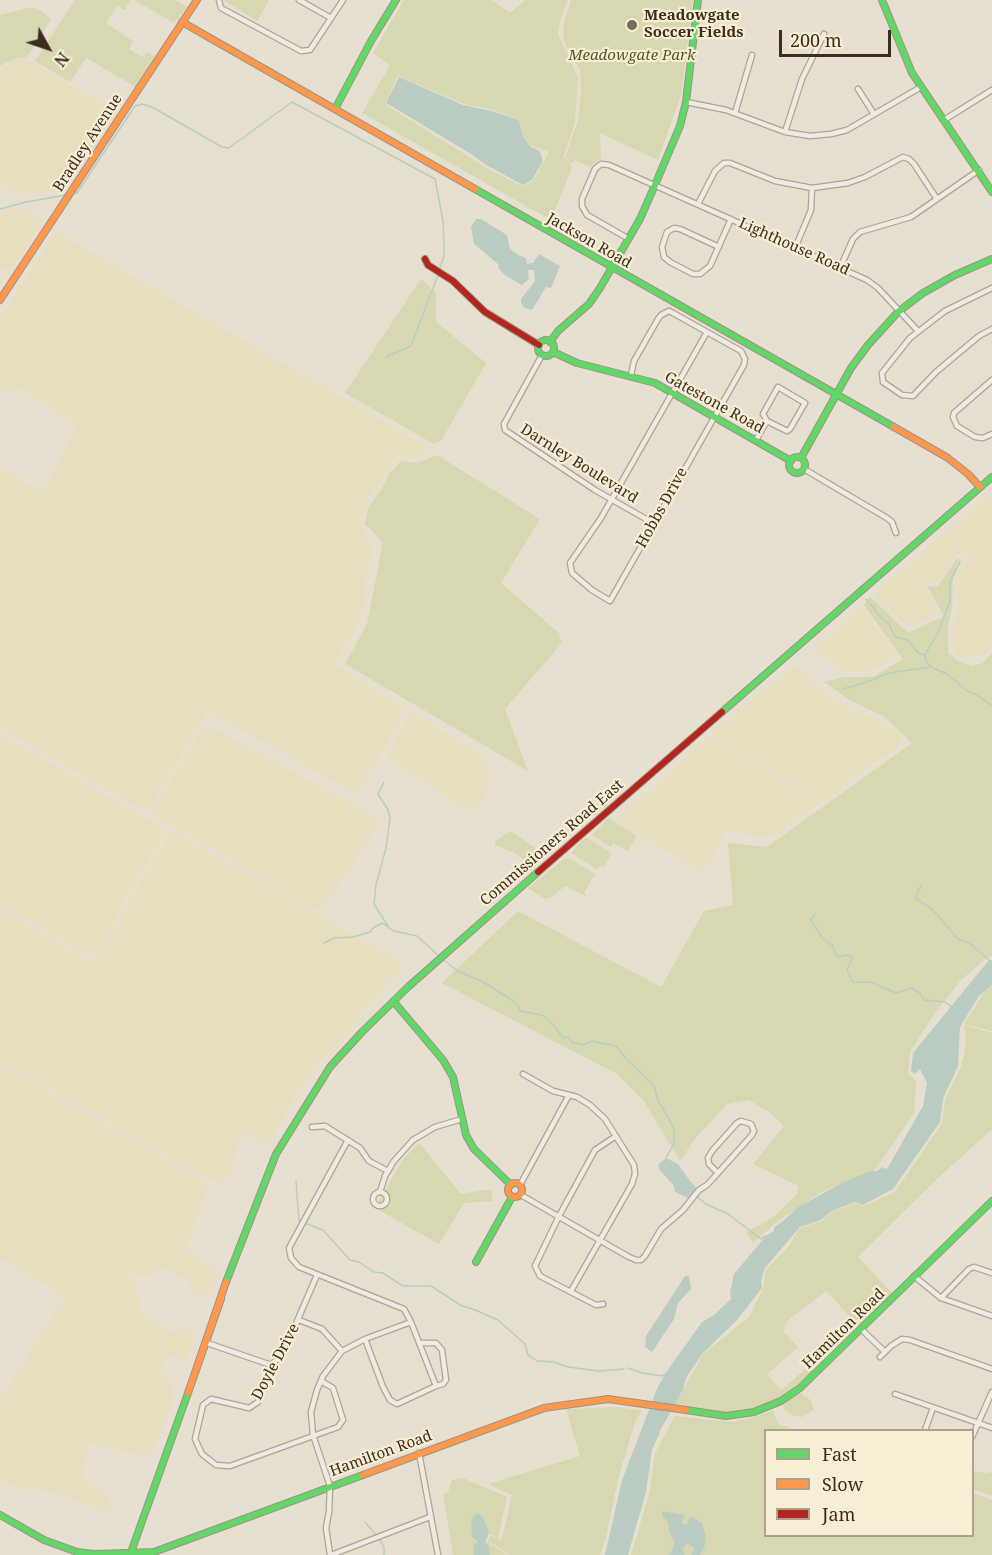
<!DOCTYPE html>
<html>
<head>
<meta charset="utf-8">
<style>
  body { margin:0 }
  #map { position:relative; width:992px; height:1555px; overflow:hidden; background:#e7e0d0; font-family:"Noto Serif",serif }
  canvas { display:block }
  .legend { position:absolute; left:764px; top:1429px; width:210px; height:108px; box-sizing:border-box; background:#f8eed6; border:2px solid #ada18d; margin:0; padding:8px 10px; list-style:none; font-size:18px; color:#3d2d1f }
  .legend li { display:flex; align-items:center; gap:12px; height:30px }
  .legend b { width:30px; border:2px solid #ada18d }
  .north { position:absolute; left:18px; top:18px; width:60px; height:60px; -webkit-text-stroke:4px #f8eed6; paint-order:stroke; rotate:130deg; font-size:16px; font-weight:700; line-height:24px; text-align:center; color:#3d2d1f }
  .north::after { content:''; display:block; margin:auto; width:21px; height:27px; background:#3d2d1f; clip-path:polygon(50% 0,100% 100%,50% 72%,0 100%) }
  .scale { position:absolute; left:779px; top:30px; width:112px; height:27px; box-sizing:border-box; border:3px solid #3d2d1f; border-top:0; padding-left:8px; font-size:18px; line-height:21px; white-space:nowrap; color:#3d2d1f; -webkit-text-stroke:4px #f8eed6; paint-order:stroke }
</style>
</head>
<body>
<div id="map">
<canvas width="992" height="1555"></canvas>
<ul class="legend">
<li><b style="height:8px;background:#63d668"></b>Fast</li>
<li><b style="height:8px;background:#ff974d"></b>Slow</li>
<li><b style="height:8px;background:#b3261e"></b>Jam</li>
</ul>
<div class="north">N</div>
<div class="scale">200 m</div>
</div>
<script>
const ctx = document.querySelector('canvas').getContext('2d');
ctx.lineJoin = 'round';
function paint(path, color) {
  ctx.fillStyle = color;
  ctx.fill(path, 'evenodd');
}
function poly(rows) {
  const path = new Path2D();
  for (const r of rows) {
    if (r.length === 3) {
      path.moveTo(r[0] + r[2], r[1]);
      path.arc(r[0], r[1], r[2], 0, 2 * Math.PI);
      continue;
    }
    path.moveTo(r[0], r[1]);
    for (let i = 2; i < r.length; i += 2) path.lineTo(r[i], r[i + 1]);
  }
  return path;
}
function strokePath(path, color, width, dash) {
  ctx.strokeStyle = color;
  ctx.lineWidth = width;
  ctx.lineCap = dash ? 'butt' : 'round';
  ctx.setLineDash(dash || []);
  ctx.stroke(path);
}
function drawText(font, color, halo, rows, align = 'center') {
  ctx.font = font + ' "Noto Serif",serif';
  ctx.lineWidth = 4.5;
  ctx.setLineDash([]);
  ctx.textBaseline = 'middle';
  ctx.strokeStyle = halo;
  ctx.fillStyle = color;
  for (const [text, x, y, turn = 0] of rows) {
    ctx.save();
    ctx.translate(x, y);
    ctx.rotate((+turn || 0) * Math.PI / 180);
    ctx.textAlign = isNaN(turn) ? turn : align;
    if (halo) ctx.strokeText(text, 0, 0);
    ctx.fillText(text, 0, 0);
    ctx.restore();
  }
}
paint(poly([
  [26,59,117,112,68,182,33,194,21,195,0,182,0,69,16,60],
  [18,207,26,209,42,220,41,224,14,267,9,271,0,266,0,213],
  [56,232,429,448,425,455,412,457,397,455,369,497,360,517,360,526,368,537,372,547,365,583,365,601,359,622,334,664,405,708,405,711,360,790,354,793,207,711,147,813,0,728,0,467,42,493,77,425,17,386,8,394,0,388,0,318],
  [992,493,992,645,985,652,966,658,957,655,952,646,951,631,958,613,958,575,967,564,968,560,964,554,956,554,940,579,935,582,925,581,923,587,937,611,931,617,913,625,899,621,888,606,876,599,876,592],
  [858,609,864,611,894,651,893,657,881,666,865,671,846,673,817,652,815,648],
  [793,666,803,672,813,684,828,696,852,710,878,720,902,737,899,747,867,767,828,799,819,800,710,735],
  [412,712,482,756,490,767,486,794,474,809,467,810,386,756],
  [209,726,375,817,380,823,322,909,314,909,153,815,154,808,200,733],
  [0,734,167,830,121,904,113,928,89,956,0,905],
  [709,737,818,803,773,836,757,837,726,831,707,868,703,872,616,821],
  [172,831,400,962,400,970,314,1070,297,1093,267,1146,242,1131,229,1178,222,1182,208,1179,0,1061,0,909,92,963,98,948,119,928,124,910],
  [0,1065,206,1182,208,1188,185,1249,217,1271,212,1292,205,1296,197,1295,190,1286,188,1280,161,1267,151,1275,143,1277,125,1271,134,1282,139,1299,139,1309,146,1317,175,1333,185,1327,197,1331,186,1361,169,1355,164,1362,161,1373,175,1391,165,1423,150,1455,124,1452,88,1443,82,1476,109,1498,111,1505,109,1513,65,1496,45,1491,25,1489,0,1480,0,1400,65,1296,0,1258]
]), '#e7dfc0');
paint(poly([
  [75,0,131,0,125,10,117,6,106,23,133,41,129,49,142,57,147,52,154,57,136,87,86,58,70,82,35,61],
  [134,0,175,0,187,7,174,23],
  [225,0,269,0,257,21,225,1],
  [404,0,491,0,510,13,525,0,568,0,561,17,558,34,578,77,575,122,563,158,568,160,572,167,551,220,362,113,390,65,373,53],
  [398,76,464,104,493,110,520,120,524,138,532,146,549,152,533,181,522,186,485,167,385,104],
  [571,0,693,0,681,95,658,160,600,133,601,159,590,167,575,160,571,164,569,159,565,158,578,121,581,89,580,70,566,46,563,37,564,22],
  [32,7,43,12,51,20,27,57,16,58,0,66,0,15],
  [421,279,436,293,436,322,486,363,441,441,434,444,345,393],
  [437,455,540,519,501,583,559,633,562,643,505,709,528,771,345,664,367,624,383,542,365,524,368,508,381,490,390,473,401,461,418,463],
  [957,558,961,561,953,576,952,608,948,628,948,653,958,661,972,666,983,663,992,653,992,956,988,957,961,980,935,1013,910,1052,908,1073,916,1081,914,1113,872,1174,823,1191,778,1221,753,1243,746,1232,772,1218,796,1195,799,1186,753,1164,784,1126,768,1111,748,1100,727,1104,695,1139,680,1161,643,1100,617,1074,442,983,518,911,661,987,704,911,733,905,728,843,767,847,912,743,885,717,850,700,824,682,844,677,873,677,903,659,864,605,870,597,908,633,944,616,927,586,938,587],
  [608,818,637,836,628,851,613,843,611,847,592,835],
  [511,831,544,854,530,864,513,852,495,845,495,841],
  [587,838,612,853,603,868,600,866,597,869,571,853,581,841],
  [564,859,570,859,595,874,584,893,587,897,565,886,552,897,545,899,528,888],
  [992,986,992,1031,964,1024,987,988],
  [964,1025,992,1033,992,1129,937,1179,858,1257,893,1294,859,1326,826,1291,792,1317,785,1324,784,1332,798,1347,767,1374,781,1390,809,1366,814,1371,780,1398,753,1410,726,1414,674,1407,703,1354,750,1316,763,1288,766,1269,788,1247,800,1228,822,1221,832,1212,855,1203,863,1206,895,1192,942,1123,945,1099,960,1069,965,1052,966,1039],
  [419,1143,461,1194,491,1189,493,1201,464,1203,439,1244,375,1208,404,1158],
  [799,1393,811,1400,814,1410,802,1417,794,1416,783,1409,785,1403],
  [619,1407,642,1411,635,1422,618,1479,606,1538,600,1555,511,1555,488,1541,490,1536,502,1540,512,1495,488,1484,580,1456,566,1409],
  [773,1410,778,1424,797,1430,766,1430,766,1536,972,1536,973,1493,992,1500,992,1555,631,1555,650,1491,655,1453,675,1416,732,1422,758,1416],
  [973,1471,985,1473,992,1472,992,1496,973,1489],
  [463,1478,507,1497,498,1538,489,1534,486,1541,508,1555,453,1555,443,1495,448,1492,452,1480]
]), '#d7d7b2');
paint(poly([
  [399,77,463,105,492,111,519,120,524,138,531,147,540,151,543,161,532,180,523,185,486,165,471,154,386,103],
  [476,219,481,219,507,235,510,249,518,255,526,258,527,264,533,263,539,254,560,266,551,288,546,287,532,310,524,308,521,303,521,299,535,281,534,270,528,270,529,279,522,285,506,276,499,269,498,264,474,244,471,227],
  [989,960,992,960,992,985,979,996,960,1027,958,1066,943,1099,940,1122,893,1189,863,1205,855,1202,832,1211,821,1220,800,1227,765,1268,761,1281,762,1288,737,1320,702,1354,686,1378,683,1390,661,1429,652,1450,646,1492,628,1555,605,1555,622,1480,657,1389,665,1374,702,1322,714,1315,731,1299,730,1293,734,1274,766,1236,774,1231,774,1227,782,1222,798,1207,842,1183,868,1172,877,1171,882,1167,887,1169,923,1106,927,1083,920,1069,915,1074,911,1071,913,1053],
  [666,1158,678,1164,690,1181,695,1186,698,1192,690,1199,675,1192,674,1186,660,1170,658,1165],
  [685,1276,689,1276,691,1289,678,1303,674,1319,652,1352,645,1347,646,1336],
  [662,1511,685,1515,682,1522,684,1525,688,1523,690,1516,702,1523,706,1537,704,1549,700,1555,691,1555,694,1550,694,1547,687,1544,682,1549,685,1555,668,1555,671,1553,675,1543,669,1531,668,1522,662,1516],
  [478,1513,483,1518,489,1532,485,1542,489,1547,490,1555,474,1555,473,1547,478,1541,472,1537,471,1519]
]), '#baccc2');
strokePath(poly([
  [74,193,77,193,135,106,142,104,152,107,222,147,229,148,292,102,435,179,443,221,444,243,444,256,440,268],
  [0,209,26,202,66,195],
  [386,357,411,346,438,275],
  [960,563,950,581,950,601,938,632,925,655,926,661,931,667,947,674,966,690,975,694,992,706],
  [866,599,882,619,889,624,895,637,908,640,918,653,925,655],
  [843,689,864,683,889,673,931,667],
  [384,782,378,794,388,810,390,818,386,848,376,885,374,904,389,928],
  [921,885,915,898,932,909,958,939,969,943,989,960],
  [815,914,811,920,822,938,832,945,837,957,847,955,853,957,847,970,853,982,871,982,896,993,911,988,920,993,924,1000,945,1002,951,1006],
  [324,943,334,938,353,937,370,932,373,928,382,923,394,931,417,936,439,956],
  [445,961,458,971,485,983,510,999,518,1005,520,1011,542,1015,554,1026,563,1038,568,1037,572,1042,584,1045,592,1041,616,1046,628,1061,654,1085,658,1101,668,1117,674,1130,674,1144,666,1158],
  [296,1181,299,1221,323,1230,350,1260,359,1262,374,1272,383,1273,403,1286,431,1286,462,1306,473,1309,498,1320,525,1344,528,1355,537,1361,554,1362,568,1367,599,1371,624,1369],
  [696,1196,706,1204,728,1214,761,1239,766,1236],
  [628,1368,642,1373,662,1376,665,1374],
  [365,1522,376,1535],
  [379,1539,384,1547,384,1555]
]), '#baccc2', 1.5);
const street = poly([
  [219,0,221,8,301,51,310,50,343,0],
  [299,0,331,18],
  [858,89,874,114],
  [686,102,726,110,785,132,810,136,831,134,847,130,921,87],
  [735,113,752,55],
  [944,120,992,90],
  [785,132,802,79,824,34],
  [698,204,715,171,724,163,730,163,775,181,812,188,848,183,865,177,903,157,909,159,914,164,937,199],
  [629,239,587,215,582,206,582,199,595,169,601,164,609,165,867,280,878,288,918,331],
  [719,247,680,229,674,228,667,232,662,247,664,257,670,262,693,274,700,274,710,266,731,219],
  [795,248,811,210,812,188],
  [840,268,853,239,860,232,911,217,979,170],
  [992,288,945,311,910,338,882,373,883,382,902,395,913,396,936,372,979,336,992,329],
  [542,355,504,424,505,430,595,490,653,523],
  [631,375,634,361,658,319,661,315,669,311,673,313,741,351,745,359,744,365,610,601,592,590,572,573,570,563,601,518,707,332],
  [992,380,954,413,953,417,957,426,975,437,983,438,992,434],
  [756,440,767,421,763,414,778,387,805,403,790,429,787,431,767,421],
  [804,469,887,518,892,522,896,533],
  [523,1074,553,1091,577,1097,590,1105,605,1119,634,1165,635,1174,632,1184,571,1291],
  [312,1127,325,1126,360,1148,369,1161,388,1171],
  [348,1140,289,1248,291,1258,299,1267,404,1309,411,1322,436,1386,397,1404,390,1400,383,1387,365,1339],
  [520,1185,569,1095],
  [380,1192,385,1176,394,1161,413,1140,435,1127,462,1119],
  [380,1199,7],
  [521,1195,629,1257,636,1260,641,1260,645,1256,661,1229,683,1210,699,1190,707,1185,718,1173,752,1135,754,1131,751,1124,741,1121,737,1123,712,1151,708,1158,709,1164,718,1173],
  [317,1275,283,1354,271,1365,258,1402,249,1408,211,1399,203,1405,195,1439,202,1454,216,1465,230,1466,338,1427,343,1420,333,1388,321,1381],
  [914,1276,941,1298,992,1316],
  [941,1298,969,1269,974,1267,992,1273],
  [603,1304,596,1305,540,1276,535,1266,559,1216,595,1150,616,1136],
  [299,1320,322,1329,342,1351],
  [861,1329,884,1351],
  [207,1343,271,1365],
  [419,1343,436,1343,442,1350,446,1380,443,1384,436,1386],
  [880,1357,891,1346,902,1339,910,1340,992,1369],
  [895,1394,992,1428],
  [925,1430,933,1408],
  [972,1437,992,1392],
  [419,1453,438,1555],
  [330,1555,326,1528,329,1512,330,1486,313,1435,311,1412,317,1390,323,1376,342,1351,365,1339,411,1322],
  [331,1555,430,1517]
]);
const fast = poly([
  [882,0,912,73,992,192],
  [335,109,371,41,396,0],
  [475,189,894,427],
  [546,348,8],
  [550,342,558,331,589,304,600,288,640,219,655,185,680,126,686,102,698,0],
  [553,352,577,363,655,383,791,461],
  [797,465,8],
  [801,458,851,368,868,345,898,312,923,293,955,275,992,259],
  [722,712,992,477],
  [394,1002,443,1060,453,1077,466,1135,474,1149,511,1185],
  [476,1262,512,1197],
  [226,1282,276,1154,330,1067,362,1032,408,987,538,872],
  [686,1410,726,1416,754,1412,781,1401,800,1388,992,1201],
  [0,1515,44,1540,77,1552,95,1554,154,1552,363,1475],
  [130,1555,188,1393]
]);
const slow = poly([
  [182,22,475,189],
  [0,300,197,0],
  [894,427,948,458,968,474,980,487],
  [515,1190,7],
  [221,1299,188,1393,226,1282],
  [363,1475,544,1408,608,1399,686,1410]
]);
const jam = poly([
  [425,259,428,265,453,281,485,312,539,345],
  [538,872,722,712]
]);
strokePath(street, '#ada598', 7);
strokePath(fast, '#9c9488', 8);
strokePath(slow, '#9c9488', 8);
strokePath(jam, '#9c9488', 8);
strokePath(street, '#efebe2', 4.5);
strokePath(fast, '#63d668', 6);
strokePath(slow, '#ff974d', 6);
strokePath(jam, '#b3261e', 6);
for (const [x, y, r, color] of [
  [632,25,6,"#786c5d"]
]) {
  const dot = new Path2D();
  dot.arc(x, y, r, 0, 2 * Math.PI);
  ctx.fillStyle = color;
  ctx.fill(dot);
  strokePath(dot, '#f8eed6', 2);
}
drawText('bold 15px', '#3d2d1f', '#f8eed6', [
  ["Meadowgate",644,16],
  ["Soccer Fields",644,33]
], 'left');
drawText('italic 15px', '#4d5b24', '#f8eed6', [
  ["Meadowgate Park",632,56]
]);
drawText('15px', '#3d2d1f', '#f8eed6', [
  ["Bradley Avenue",88,143,-57],
  ["Jackson Road",589,241,30],
  ["Lighthouse Road",794,247,24],
  ["Gatestone Road",714,403,29],
  ["Darnley Boulevard",579,464,32],
  ["Hobbs Drive",662,508,-61],
  ["Commissioners Road East",552,843,-41],
  ["Hamilton Road",844,1329,-44],
  ["Doyle Drive",276,1362,-62],
  ["Hamilton Road",381,1454,-20]
]);
</script>
</body>
</html>
